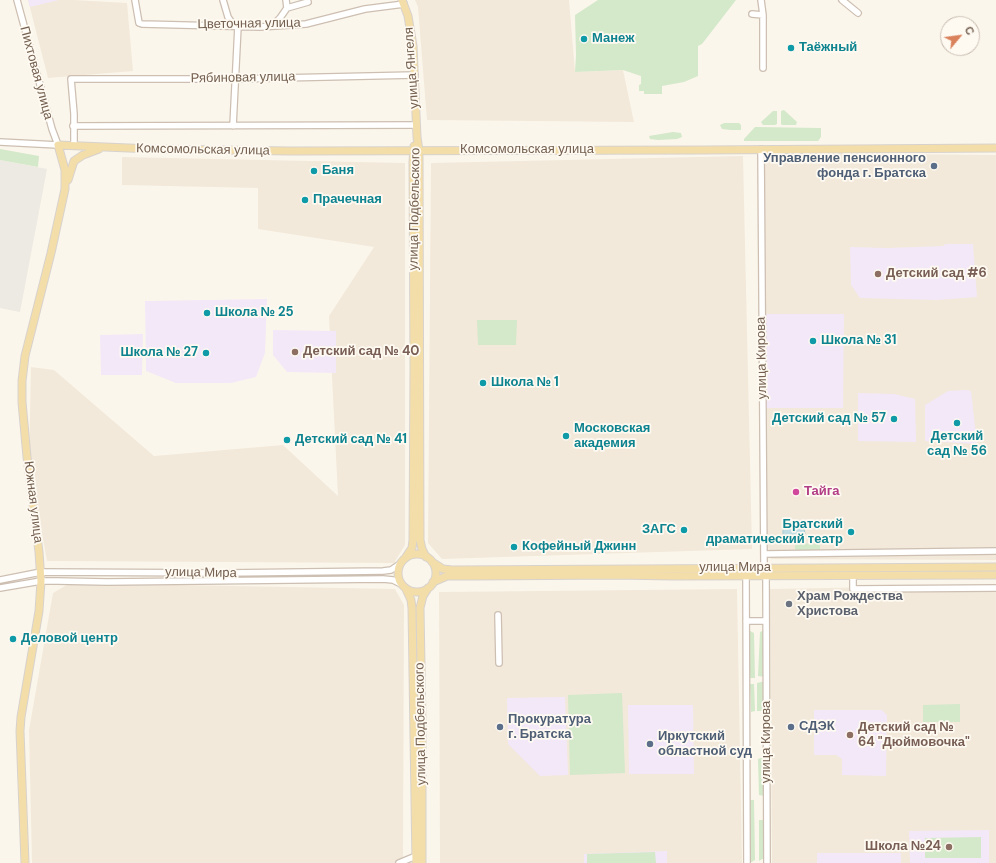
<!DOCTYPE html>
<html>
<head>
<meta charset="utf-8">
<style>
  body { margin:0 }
  #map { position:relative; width:996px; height:863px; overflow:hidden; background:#fbf6eb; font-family:"DM Sans",sans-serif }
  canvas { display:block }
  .north { position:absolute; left:940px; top:16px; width:40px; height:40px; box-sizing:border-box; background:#fefaf2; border:1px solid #c7bcb1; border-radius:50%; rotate:61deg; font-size:11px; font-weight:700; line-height:16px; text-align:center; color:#746050 }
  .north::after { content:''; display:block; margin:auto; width:14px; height:18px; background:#d9825c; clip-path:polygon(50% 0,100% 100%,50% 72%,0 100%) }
</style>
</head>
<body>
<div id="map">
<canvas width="996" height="863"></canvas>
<div class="north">С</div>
</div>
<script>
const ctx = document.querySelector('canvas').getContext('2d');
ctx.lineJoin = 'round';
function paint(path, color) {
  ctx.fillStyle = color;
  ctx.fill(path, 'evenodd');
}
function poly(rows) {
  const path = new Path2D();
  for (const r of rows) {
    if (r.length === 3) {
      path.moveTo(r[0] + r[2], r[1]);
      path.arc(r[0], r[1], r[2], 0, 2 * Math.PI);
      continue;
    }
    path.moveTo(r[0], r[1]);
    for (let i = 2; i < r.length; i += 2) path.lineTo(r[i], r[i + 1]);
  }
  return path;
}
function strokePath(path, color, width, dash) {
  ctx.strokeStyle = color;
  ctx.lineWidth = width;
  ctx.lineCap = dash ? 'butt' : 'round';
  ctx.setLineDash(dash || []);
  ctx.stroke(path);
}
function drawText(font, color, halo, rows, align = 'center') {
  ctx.font = font + ' "DM Sans",sans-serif';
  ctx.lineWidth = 3.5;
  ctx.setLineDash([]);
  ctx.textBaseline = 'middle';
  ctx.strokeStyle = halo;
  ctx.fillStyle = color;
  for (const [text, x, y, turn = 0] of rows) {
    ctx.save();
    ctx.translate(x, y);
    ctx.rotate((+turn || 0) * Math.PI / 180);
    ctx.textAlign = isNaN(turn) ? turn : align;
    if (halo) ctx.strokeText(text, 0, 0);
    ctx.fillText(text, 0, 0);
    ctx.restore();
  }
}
paint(poly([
  [28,0,74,0,127,3,133,71,48,78],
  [415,0,569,0,575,72,623,70,634,122,427,120,418,7],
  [761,153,996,155,996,560,771,559,767,543],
  [743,156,752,549,442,559,428,543,431,163],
  [122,157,405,163,405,545,394,563,47,561,29,461,31,367,54,370,154,456,283,445,338,496,329,316,374,247,258,229,258,188,122,185],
  [70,583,395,589,404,605,403,863,32,863,29,730,53,593],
  [996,585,996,863,772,863,770,589],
  [737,589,742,863,440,863,439,592]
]), '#f2e9da');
paint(poly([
  [0,160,47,169,20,312,0,308]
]), '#ede9e3');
paint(poly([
  [28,0,59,0,30,7],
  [945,244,973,244,977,297,937,300,860,298,851,285,850,247,888,248,944,246],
  [267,299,265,353,256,377,231,383,176,383,146,371,145,301],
  [766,314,844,314,843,408,766,408],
  [273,330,336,331,336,373,287,372,273,355],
  [143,334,142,375,101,375,100,335],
  [966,390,971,391,977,444,925,441,925,405,948,391],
  [858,393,894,394,915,399,916,442,858,441],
  [565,697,568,775,540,776,508,744,507,698],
  [628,705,693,705,694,774,629,774],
  [814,710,882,710,887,715,886,776,842,775,842,759,836,755,814,755],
  [989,830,989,863,910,863,909,831],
  [667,851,667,863,584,863,584,854],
  [817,853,901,853,901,863,817,863]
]), '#f3e8f8');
paint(poly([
  [598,0,736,0,702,44,698,46,698,76,684,82,662,86,662,94,644,94,644,91,639,91,639,85,641,84,641,76,623,70,575,72,576,55,575,15],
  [784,110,797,122,796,125,782,125,781,124,781,111],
  [773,111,777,111,777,124,775,125,763,125,761,122],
  [724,123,739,123,741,125,741,130,731,130,722,129,720,125],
  [755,127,821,128,821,137,818,141,744,141,744,139],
  [673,132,681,133,682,137,677,139,658,140,650,139,649,136],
  [0,149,39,156,38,167,0,160],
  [477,320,517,320,516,345,478,345],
  [820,543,820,550,795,550,795,544],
  [765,630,765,677,758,676,760,632],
  [750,631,754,633,755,678,750,678],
  [765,681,765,711,757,711,757,683],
  [750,684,754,684,755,711,751,712],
  [622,693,625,773,570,775,568,695],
  [960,704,960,722,923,722,923,705],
  [764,757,765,796,759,795,758,759],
  [750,800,754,800,755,860,750,863],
  [759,820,763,820,764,822,764,858,759,861],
  [981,837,981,858,925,858,925,838],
  [655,852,656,863,587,863,587,854]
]), '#d4e8ca');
const water = poly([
  [783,526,799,526,799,528,804,528,805,534,799,535,799,537,783,537,783,526]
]);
paint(water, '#c1dce3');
strokePath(water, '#a8cad4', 1);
const minor = poly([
  [135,0,139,23,142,24,260,27,306,24,365,9,404,4],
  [223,0,228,17,234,26],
  [761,0,763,15,763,68],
  [842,0,858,13],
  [287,8,308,2],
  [752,14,763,15],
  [272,26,280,18,287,8,286,0],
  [73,126,416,125],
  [233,126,238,26],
  [0,142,58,145,52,129,17,0],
  [74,146,74,114,71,79,236,79,415,75],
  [761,149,764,567],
  [764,554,996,551],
  [746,576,747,863],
  [766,576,767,863],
  [853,576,853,589,996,588],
  [0,580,41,572,225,573,383,571,391,570,400,564],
  [0,588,41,581,57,581,107,582,383,579,393,580,401,584],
  [498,615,499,663],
  [746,621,766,621],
  [399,863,416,856]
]);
const major = poly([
  [402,0,408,16,413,46,417,137,419,151,420,540,422,549,426,557],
  [68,180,74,161,83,155,99,149],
  [417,573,19],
  [406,557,412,548,413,540,414,368,413,162,414,146],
  [432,562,443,569,452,570,996,567],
  [433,582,447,576,473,576,615,575,674,576,996,575],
  [406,589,411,600,412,608,416,863],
  [25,863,20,731,21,717,39,611,41,581,39,552,27,457,22,402,22,381,25,356,51,253,65,189,65,170,58,145,152,149,290,151,704,150,996,148],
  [422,863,422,724,420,608,423,596,428,588]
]);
strokePath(minor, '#cdbfb2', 8);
strokePath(major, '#d8d2ce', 9);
strokePath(minor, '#fff', 5.5);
strokePath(major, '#f3deaa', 7);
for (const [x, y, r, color] of [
  [584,39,4,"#0f9aa8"],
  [791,48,4,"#0f9aa8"],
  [934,166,4,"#5c6f8a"],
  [314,171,4,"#0f9aa8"],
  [305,200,4,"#0f9aa8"],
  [878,274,4,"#8d6e63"],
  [207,313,4,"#0f9aa8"],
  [813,341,4,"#0f9aa8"],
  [295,352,4,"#8d6e63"],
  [206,353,4,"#0f9aa8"],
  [483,383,4,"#0f9aa8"],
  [894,419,4,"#0f9aa8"],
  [957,423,4,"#0f9aa8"],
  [566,436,4,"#0f9aa8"],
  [287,440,4,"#0f9aa8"],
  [796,492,4,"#d1479c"],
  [684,530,4,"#0f9aa8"],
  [851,532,4,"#0f9aa8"],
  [514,547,4,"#0f9aa8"],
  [789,604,4,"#6b7280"],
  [13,639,4,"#0f9aa8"],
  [500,727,4,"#5c6f8a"],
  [791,727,4,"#5c6f8a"],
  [850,735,4,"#8d6e63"],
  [650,744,4,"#5c6f8a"],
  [949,847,4,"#8d6e63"]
]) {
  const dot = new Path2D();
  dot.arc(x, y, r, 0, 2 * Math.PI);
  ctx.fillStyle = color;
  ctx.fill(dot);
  strokePath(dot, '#fefaf2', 1.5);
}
drawText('13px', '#746050', '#fefaf2', [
  ["Цветочная улица",249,24,-1],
  ["улица Янгеля",412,68,-94],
  ["Пихтовая улица",36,73,75],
  ["Рябиновая улица",243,78,-1],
  ["Комсомольская улица",203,150,1],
  ["Комсомольская улица",527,150],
  ["улица Подбельского",415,209,-89],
  ["улица Кирова",762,358,-91],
  ["Южная улица",33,502,83],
  ["улица Мира",735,568],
  ["улица Мира",201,573,1],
  ["улица Подбельского",421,724,-91],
  ["улица Кирова",767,742,-90]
]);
drawText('bold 13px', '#0d838f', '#fefaf2', [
  ["Манеж",592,39],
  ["Таёжный",799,48],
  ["Баня",322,171],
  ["Прачечная",313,200],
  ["Школа № 25",215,313],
  ["Школа № 31",821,341],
  ["Школа № 27",198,353,"right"],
  ["Школа № 1",491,383],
  ["Детский сад № 57",886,419,"right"],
  ["Московская",574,429],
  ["академия",574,444],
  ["Детский",957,437,"center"],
  ["сад № 56",957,452,"center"],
  ["Детский сад № 41",295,440],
  ["Братский",843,525,"right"],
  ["драматический театр",843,540,"right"],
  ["ЗАГС",676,530,"right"],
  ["Кофейный Джинн",522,547],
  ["Деловой центр",21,639]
], 'left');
drawText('bold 13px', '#4e5e75', '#fefaf2', [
  ["Управление пенсионного",926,159,"right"],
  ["фонда г. Братска",926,174,"right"],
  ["Прокуратура",508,720],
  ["г. Братска",508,735],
  ["СДЭК",799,727],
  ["Иркутский",658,737],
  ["областной суд",658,752]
], 'left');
drawText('bold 13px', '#785e54', '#fefaf2', [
  ["Детский сад #6",886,274],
  ["Детский сад № 40",303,352],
  ["Детский сад №",858,728],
  ["64 \"Дюймовочка\"",858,743],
  ["Школа №24",941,847,"right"]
], 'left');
drawText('bold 13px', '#b23c85', '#fefaf2', [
  ["Тайга",804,492]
], 'left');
drawText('bold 13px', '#5b616d', '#fefaf2', [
  ["Храм Рождества",797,597],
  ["Христова",797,612]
], 'left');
</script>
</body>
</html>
